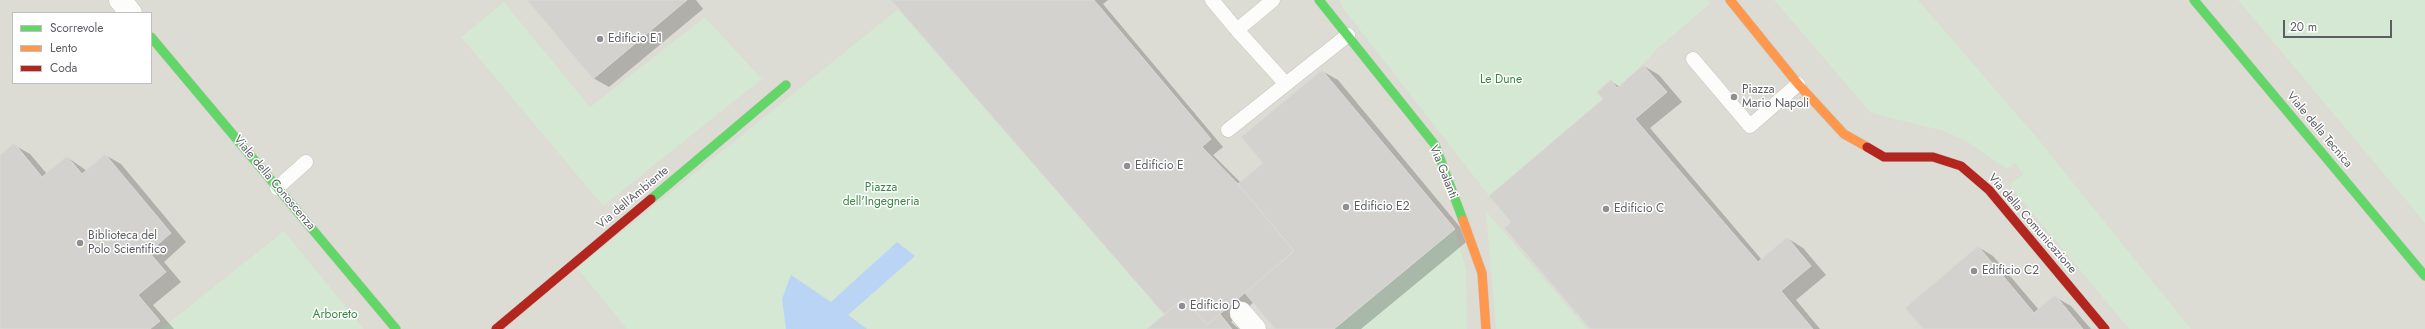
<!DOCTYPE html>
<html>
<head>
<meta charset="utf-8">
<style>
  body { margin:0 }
  #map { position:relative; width:2425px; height:329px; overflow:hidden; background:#ecebe6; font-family:Jost,sans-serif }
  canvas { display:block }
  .legend { position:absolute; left:12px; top:12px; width:140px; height:72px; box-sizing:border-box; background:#fff; border:1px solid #bebfc1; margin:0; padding:5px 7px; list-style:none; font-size:12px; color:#5c5e64 }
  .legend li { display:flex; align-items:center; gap:8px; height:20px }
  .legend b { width:20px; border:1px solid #bebfc1 }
  .scale { position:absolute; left:2283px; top:20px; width:109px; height:18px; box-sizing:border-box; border:2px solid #5c5e64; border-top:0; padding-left:5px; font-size:12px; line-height:14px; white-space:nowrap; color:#5c5e64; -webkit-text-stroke:3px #fff; paint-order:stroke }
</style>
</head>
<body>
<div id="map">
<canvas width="2425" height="329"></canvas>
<ul class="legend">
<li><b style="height:5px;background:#63d668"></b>Scorrevole</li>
<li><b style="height:5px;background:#ff974d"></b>Lento</li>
<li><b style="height:5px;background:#b3261e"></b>Coda</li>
</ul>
<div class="scale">20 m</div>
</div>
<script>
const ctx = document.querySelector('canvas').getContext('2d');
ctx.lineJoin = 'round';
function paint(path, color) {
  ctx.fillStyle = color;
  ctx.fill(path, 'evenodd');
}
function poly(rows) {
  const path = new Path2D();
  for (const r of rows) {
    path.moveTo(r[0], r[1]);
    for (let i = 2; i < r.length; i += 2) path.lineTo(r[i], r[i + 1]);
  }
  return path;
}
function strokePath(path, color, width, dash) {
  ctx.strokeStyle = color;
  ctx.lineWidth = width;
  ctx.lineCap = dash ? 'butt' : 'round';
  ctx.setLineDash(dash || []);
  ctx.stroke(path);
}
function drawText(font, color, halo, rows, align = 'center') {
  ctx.font = font + ' Jost,sans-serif';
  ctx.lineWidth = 3;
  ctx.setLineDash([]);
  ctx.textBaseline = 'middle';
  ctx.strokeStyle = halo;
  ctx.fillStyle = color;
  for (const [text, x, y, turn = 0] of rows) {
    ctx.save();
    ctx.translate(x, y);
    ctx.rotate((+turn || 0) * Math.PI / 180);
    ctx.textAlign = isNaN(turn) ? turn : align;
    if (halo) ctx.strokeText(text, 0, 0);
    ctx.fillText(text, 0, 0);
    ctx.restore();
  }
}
paint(poly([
  [0,0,2425,0,2425,329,0,329],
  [13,13,151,13,151,83,13,83]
]), '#dcdbd4');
paint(poly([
  [1340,0,1708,0,1711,3,1656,50,1643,65,1617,88,1610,80,1598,92,1603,99,1489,196,1342,7],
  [1774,0,1918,0,2034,134,2191,329,2129,329,2009,185,2023,174,2015,163,2007,169,1966,141,1944,131,1871,113],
  [2238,0,2425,0,2425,223,2242,5],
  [504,2,590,107,705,17,762,79,603,206,461,37],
  [898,9,1164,314,1147,329,627,329,577,268],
  [1486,211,1587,329,1496,329],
  [1455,229,1466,270,1467,329,1334,329],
  [284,231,364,329,161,329]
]), '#d4e8d4');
paint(poly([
  [897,242,915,256,848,315,867,329,786,329,782,299,791,275,831,302]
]), '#bad4f5');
paint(poly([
  [528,0,696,0,703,9,609,87,593,78],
  [892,0,1108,0,1103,4,1223,147,1213,155,1241,183,1264,163,1322,71,1338,80,1470,239,1361,329,1276,329,1254,302,1231,322,1239,329,1149,329,1166,314],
  [1644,66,1659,75,1682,102,1650,128,1762,260,1787,238,1803,248,1826,275,1796,300,1820,329,1591,329,1513,222,1604,99,1611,81,1620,87],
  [14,145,30,154,47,174,67,157,87,171,105,155,121,164,186,242,164,262,181,282,153,305,174,329,0,329,0,156],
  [1978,247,1993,256,2039,310,2055,297,2071,306,2091,329,1925,329]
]), '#0003');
const building = poly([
  [527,0,687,0,593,79,527,0],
  [891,0,1094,0,1211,139,1202,147,1238,184,1294,251,1207,325,1184,298,1164,314,891,0],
  [1643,65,1667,92,1635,119,1758,262,1787,237,1811,266,1781,291,1813,329,1590,329,1504,228,1511,222,1489,196,1603,99,1597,92,1611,80,1617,88,1643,65],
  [1322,70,1455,229,1334,329,1275,329,1245,293,1294,251,1238,184,1263,163,1241,137,1322,70],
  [14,143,42,177,67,156,82,174,105,154,171,233,149,252,166,272,138,295,160,321,150,329,0,329,0,155,14,143],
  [1978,246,2034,313,2055,295,2083,329,1923,329,1905,308,1978,246],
  [1184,298,1207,325,1220,314,1232,329,1147,329,1184,298]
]);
paint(building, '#d3d2cf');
strokePath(building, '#dbdad5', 1);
const lane = poly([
  [1212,0,1237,30,1273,0],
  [1237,30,1286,84],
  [1693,59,1750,126,1798,84],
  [1228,130,1348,35],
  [277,188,306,162]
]);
const street = poly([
  [120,0,131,13],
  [1241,313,1255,329]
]);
const fast = poly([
  [1319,0,1435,145,1463,220],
  [2194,0,2425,276],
  [151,37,396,329],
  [651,199,786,85]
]);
const slow = poly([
  [1730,0,1798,84,1844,134,1867,147],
  [1463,220,1482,273,1486,329]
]);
const jam = poly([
  [1867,147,1884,157,1933,157,1961,166,1989,190,2105,329],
  [496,329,651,199]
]);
strokePath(lane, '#c8c8c6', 15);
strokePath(street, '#c8c8c6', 23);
strokePath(fast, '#c9c8c7', 10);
strokePath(slow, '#c9c8c7', 10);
strokePath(jam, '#c9c8c7', 10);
strokePath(lane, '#fcfcfb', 14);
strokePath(street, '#fcfcfb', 22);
strokePath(fast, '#63d668', 9);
strokePath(slow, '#ff974d', 9);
strokePath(jam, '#b3261e', 9);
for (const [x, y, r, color] of [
  [600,39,4,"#8e8f92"],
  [1734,97,4,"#8e8f92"],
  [1127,166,4,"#8e8f92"],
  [1346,207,4,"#8e8f92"],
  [1606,209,4,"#8e8f92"],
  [80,243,4,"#8e8f92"],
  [1974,271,4,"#8e8f92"],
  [1182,306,4,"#8e8f92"]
]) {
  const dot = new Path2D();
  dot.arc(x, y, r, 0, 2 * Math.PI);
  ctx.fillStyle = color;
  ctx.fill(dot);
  strokePath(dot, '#fff', 1.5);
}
drawText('12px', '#5c5e64', '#fff', [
  ["Edificio E1",608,39],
  ["Piazza",1742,90],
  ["Mario Napoli",1742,104],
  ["Edificio E",1135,166],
  ["Edificio E2",1354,207],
  ["Edificio C",1614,209],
  ["Biblioteca del",88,236],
  ["Polo Scientifico",88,250],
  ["Edificio C2",1982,271],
  ["Edificio D",1190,306]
], 'left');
drawText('12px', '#388646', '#fff', [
  ["Le Dune",1501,80],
  ["Piazza",881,188],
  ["dell'Ingegneria",881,202],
  ["Arboreto",335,315]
]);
drawText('12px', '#5c5e64', '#fff', [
  ["Viale della Tecnica",2319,130,50],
  ["Via Galanti",1443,172,68],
  ["Viale della Conoscenza",274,183,50],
  ["Via dell'Ambiente",633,198,-40],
  ["Via della Comunicazione",2032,224,49]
]);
</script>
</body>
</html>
